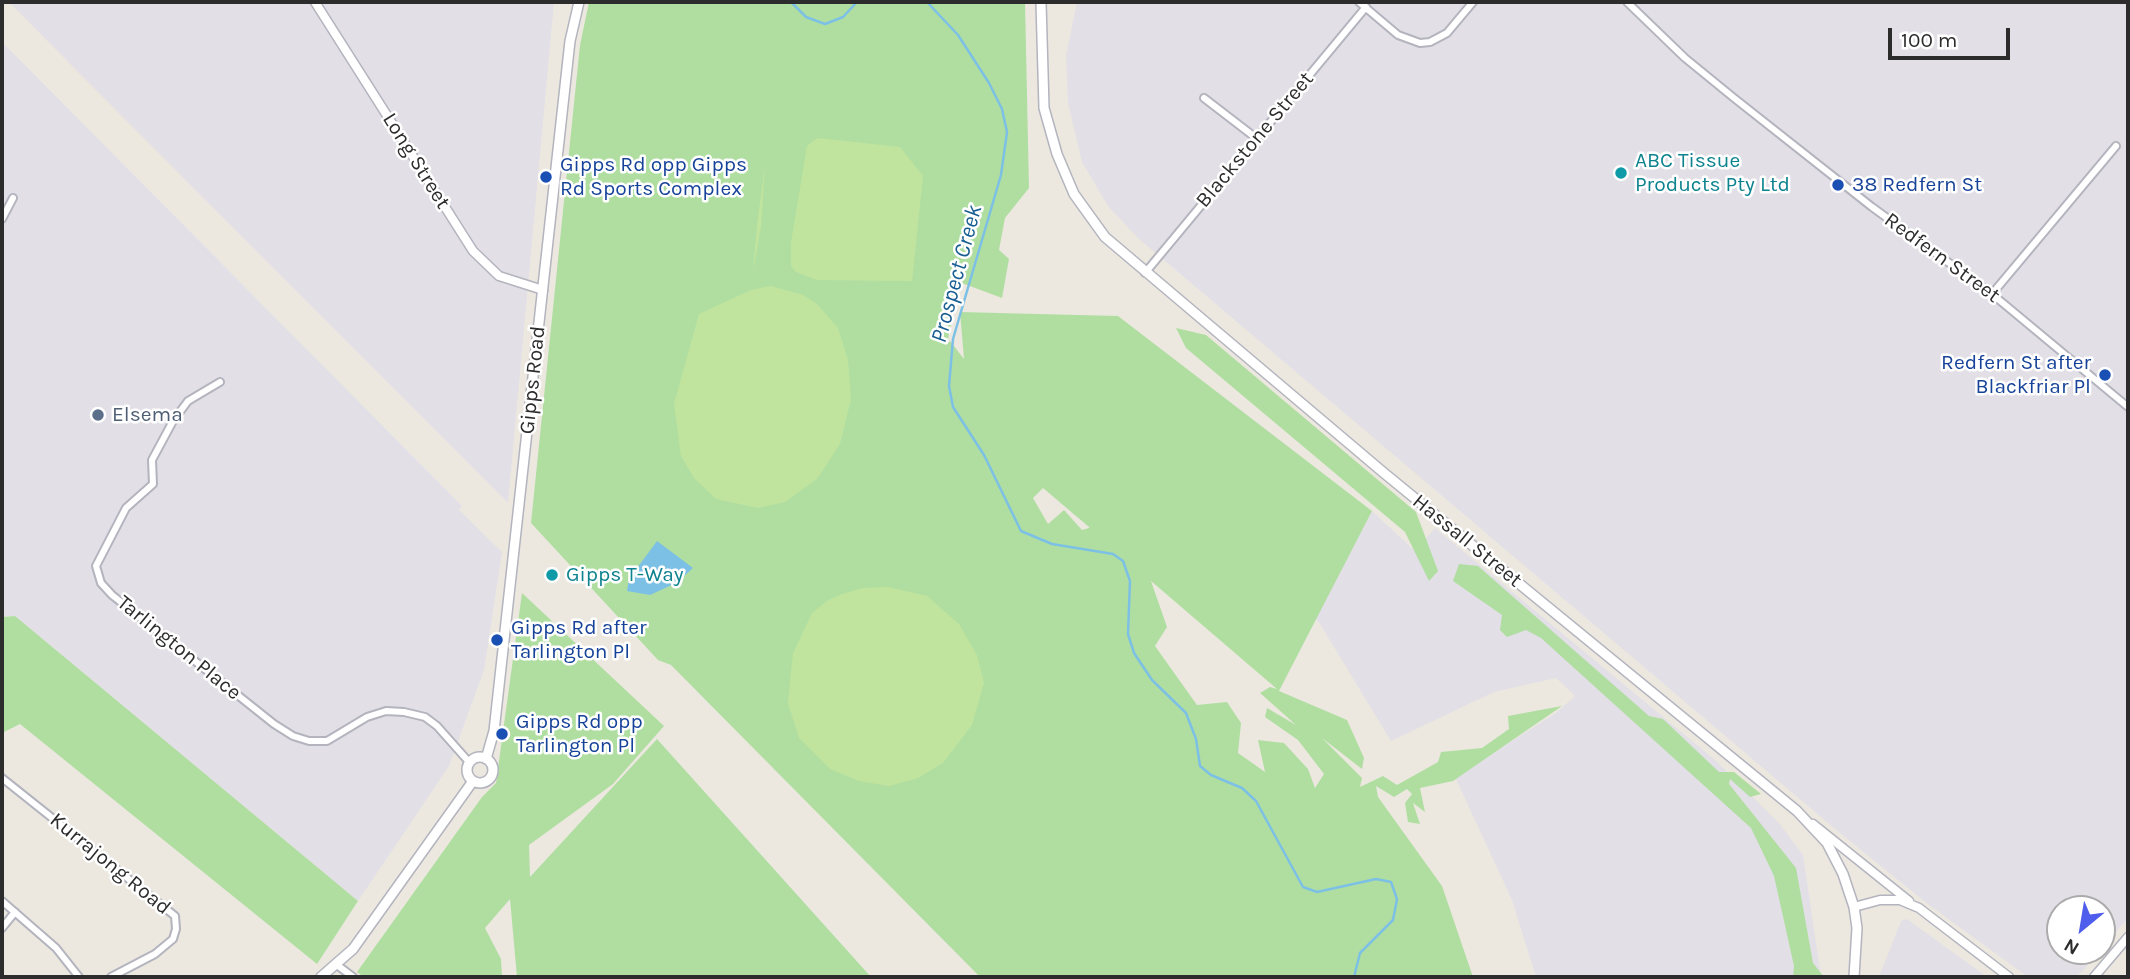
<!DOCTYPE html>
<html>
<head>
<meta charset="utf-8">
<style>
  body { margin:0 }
  #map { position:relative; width:2130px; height:979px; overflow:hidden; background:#ece8e0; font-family:Karla,sans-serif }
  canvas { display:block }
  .frame { position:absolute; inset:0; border:4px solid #2c2c2c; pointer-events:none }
  .north { position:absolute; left:2046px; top:895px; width:70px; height:70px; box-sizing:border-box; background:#fff; border:2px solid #ababab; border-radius:50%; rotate:210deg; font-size:19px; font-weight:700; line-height:28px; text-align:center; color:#2c2c2c }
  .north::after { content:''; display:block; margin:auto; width:24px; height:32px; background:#4e5deb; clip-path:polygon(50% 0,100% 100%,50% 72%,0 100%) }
  .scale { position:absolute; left:1888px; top:28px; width:122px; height:32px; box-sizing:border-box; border:4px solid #2c2c2c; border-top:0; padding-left:9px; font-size:21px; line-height:24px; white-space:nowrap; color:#2c2c2c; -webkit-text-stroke:5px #fff; paint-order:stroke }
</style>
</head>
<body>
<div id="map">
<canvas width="2130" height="979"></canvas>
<div class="frame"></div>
<div class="north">N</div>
<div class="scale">100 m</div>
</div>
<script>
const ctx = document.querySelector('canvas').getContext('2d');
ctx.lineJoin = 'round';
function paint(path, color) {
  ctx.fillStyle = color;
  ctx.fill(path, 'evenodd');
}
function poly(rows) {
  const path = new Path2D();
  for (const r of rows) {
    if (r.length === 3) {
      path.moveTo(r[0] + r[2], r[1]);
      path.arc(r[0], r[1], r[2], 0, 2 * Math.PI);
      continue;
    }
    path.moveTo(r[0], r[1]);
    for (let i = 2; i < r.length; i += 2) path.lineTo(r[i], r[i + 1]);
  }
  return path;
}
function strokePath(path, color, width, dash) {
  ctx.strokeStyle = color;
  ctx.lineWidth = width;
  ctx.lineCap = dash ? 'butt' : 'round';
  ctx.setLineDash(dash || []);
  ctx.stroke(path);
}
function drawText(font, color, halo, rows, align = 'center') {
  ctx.font = font + ' Karla,sans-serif';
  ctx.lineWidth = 5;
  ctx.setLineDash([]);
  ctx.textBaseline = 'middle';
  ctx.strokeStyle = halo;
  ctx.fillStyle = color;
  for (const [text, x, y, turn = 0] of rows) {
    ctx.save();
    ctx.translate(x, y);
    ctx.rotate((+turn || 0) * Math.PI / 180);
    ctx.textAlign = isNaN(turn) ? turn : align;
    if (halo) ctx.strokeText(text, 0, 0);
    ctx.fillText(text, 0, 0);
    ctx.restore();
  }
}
paint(poly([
  [9,2,554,2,508,503,74,68],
  [1077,2,2128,2,2128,918,2102,948,2102,909,2060,909,2060,951,2100,951,2082,972,2074,977,2028,977,1929,905,1835,829,1138,238,1108,206,1082,162,1068,103,1066,56],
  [2,42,462,506,459,510,502,552,484,670,449,766,358,901,15,616,2,617],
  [1372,511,1415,551,1435,528,1715,760,1779,823,1803,855,1821,977,1536,977,1512,900,1455,777,1556,713,1575,696,1556,678,1494,692,1391,741,1320,624,1289,585],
  [1907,919,1987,977,1879,977,1901,921]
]), '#e2dfe6');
paint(poly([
  [589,2,1025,2,1029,188,1005,218,999,250,1009,259,1002,298,959,282,947,344,950,341,964,359,960,312,1118,316,1372,511,1279,691,1347,720,1364,758,1362,769,1322,738,1362,778,1360,787,1383,776,1397,785,1438,762,1441,752,1482,748,1509,729,1508,716,1562,706,1453,781,1420,788,1425,812,1413,803,1420,824,1408,822,1405,803,1412,794,1407,789,1394,797,1376,786,1378,797,1442,886,1473,977,980,977,671,665,658,660,531,523,580,45],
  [1043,488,1089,527,1089,528,1082,530,1064,510,1048,524,1033,498],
  [1151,581,1277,689,1270,687,1260,693,1296,725,1267,708,1265,717,1298,740,1324,774,1315,788,1308,769,1284,743,1258,740,1265,772,1238,753,1241,723,1227,702,1197,705,1155,646,1167,627],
  [1176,328,1206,335,1416,512,1438,571,1429,581,1405,532,1186,348],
  [1459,564,1478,566,1649,716,1663,719,1719,772,1734,772,1761,794,1750,797,1730,779,1729,784,1796,868,1813,963,1824,977,1793,977,1794,966,1774,876,1751,828,1541,638,1526,630,1507,637,1500,630,1502,615,1453,581],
  [522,593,664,726,613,784,529,845,530,877,657,739,871,977,517,977,510,899,485,928,501,959,502,977,364,977,357,972,482,797,496,783],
  [15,616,358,901,317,964,20,724,2,733,2,617]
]), '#b0dea1');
paint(poly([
  [817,138,900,147,923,176,912,281,817,280,796,272,791,266,791,243,807,146],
  [765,165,761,226,753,273,757,226],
  [771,286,803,295,817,304,838,328,848,360,851,399,840,444,817,479,785,502,758,508,716,499,694,478,681,456,674,404,699,314,751,290],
  [888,587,927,596,959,624,977,655,984,683,972,725,943,763,918,778,889,786,859,781,830,769,799,738,788,703,793,653,812,613,827,601,842,594,863,588]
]), '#c0e49e');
paint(poly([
  [657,541,693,568,676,583,650,595,627,591,629,579]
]), '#7cc0e5');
strokePath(poly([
  [791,2,806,17,825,24,843,17,857,2],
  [927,2,958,35,989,83,1002,109,1007,132,1001,175,953,339,949,386,953,407,984,455,1021,531,1052,544,1113,554,1123,561,1130,581,1128,634,1134,653,1152,680,1186,713,1196,739,1200,766,1211,775,1242,788,1256,801,1303,887,1317,892,1376,879,1391,882,1397,899,1393,920,1360,953,1354,977]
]), '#7cc0e5', 2.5);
const minor = poly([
  [1359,2,1398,35,1420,43,1430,42,1447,33,1473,2],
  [1627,2,1685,58,1734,98,1872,207,1992,294,2128,407],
  [1204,98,1256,138],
  [2,219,13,198],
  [1145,273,1366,7],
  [1992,294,2116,146],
  [220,382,188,401,173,421,152,460,153,484,126,508,96,566,101,583,112,595,274,724,293,736,309,741,327,741,367,717,386,711,404,712,425,717,437,726,469,762],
  [2,778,175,916,176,929,173,939,155,954,111,977],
  [2,901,56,948,79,977],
  [2,928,15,912],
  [337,965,353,977]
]);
const tertiary = poly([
  [315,2,473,251,499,276,543,290],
  [1813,824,1909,901],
  [1854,907,1880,900,1900,900,1919,908,2009,977],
  [2094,977,2128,937]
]);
const secondary = poly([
  [1041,2,1044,108,1057,154,1074,194,1105,237,1384,473,1797,811,1827,843,1843,874,1854,907,1857,928,1854,977],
  [480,770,13],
  [486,759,494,731,570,41,579,2],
  [321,977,353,949,473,781]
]);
strokePath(minor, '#b3b4be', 10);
strokePath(tertiary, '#b3b4be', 11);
strokePath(secondary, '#b3b4be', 12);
strokePath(minor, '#fff', 6);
strokePath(tertiary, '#fff', 8);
strokePath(secondary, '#fff', 9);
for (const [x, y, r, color] of [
  [1621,173,7,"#0f9aa8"],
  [546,177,7,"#1a4fb4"],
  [1838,185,7,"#1a4fb4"],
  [2105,375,7,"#1a4fb4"],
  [98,415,7,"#5c6f8a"],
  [552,575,7,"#0f9aa8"],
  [497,640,7,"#1a4fb4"],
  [502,734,7,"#1a4fb4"]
]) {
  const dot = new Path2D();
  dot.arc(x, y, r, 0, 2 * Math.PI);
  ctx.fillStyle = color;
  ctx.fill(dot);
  strokePath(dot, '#fff', 2.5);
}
drawText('21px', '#2c2c2c', '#fff', [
  ["Blackstone Street",1255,140,-50],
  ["Long Street",416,161,58],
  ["Redfern Street",1942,258,36],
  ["Gipps Road",533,380,-84],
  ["Hassall Street",1467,541,39],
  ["Tarlington Place",179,648,39],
  ["Kurrajong Road",110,864,39]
]);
drawText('21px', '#0d838f', '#fff', [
  ["ABC Tissue",1635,161],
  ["Products Pty Ltd",1635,185],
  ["Gipps T-Way",566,575]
], 'left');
drawText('21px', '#164399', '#fff', [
  ["Gipps Rd opp Gipps",560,165],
  ["Rd Sports Complex",560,189],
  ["38 Redfern St",1852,185],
  ["Redfern St after",2091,363,"right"],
  ["Blackfriar Pl",2091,387,"right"],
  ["Gipps Rd after",511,628],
  ["Tarlington Pl",511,652],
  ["Gipps Rd opp",516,722],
  ["Tarlington Pl",516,746]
], 'left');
drawText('21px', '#4e5e75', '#fff', [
  ["Elsema",112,415]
], 'left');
drawText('italic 23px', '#195e92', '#fff', [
  ["Prospect Creek",957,274,-75]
]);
</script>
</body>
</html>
